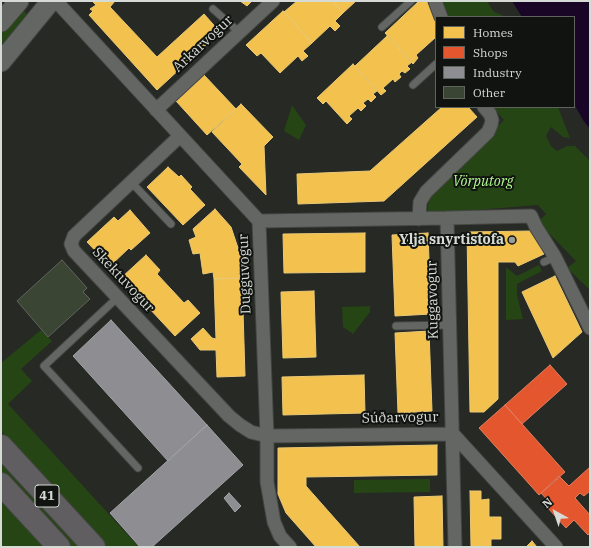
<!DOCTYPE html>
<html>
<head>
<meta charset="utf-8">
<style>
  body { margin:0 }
  #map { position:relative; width:591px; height:548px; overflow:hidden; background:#262924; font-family:"IBM Plex Serif",serif }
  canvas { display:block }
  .frame { position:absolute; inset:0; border:2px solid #d6dbd5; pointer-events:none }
  .legend { position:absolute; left:435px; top:16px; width:140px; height:92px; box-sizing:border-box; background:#10130f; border:1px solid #5f635e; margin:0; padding:5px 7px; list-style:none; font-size:12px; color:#d6dbd5 }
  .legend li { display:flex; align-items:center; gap:8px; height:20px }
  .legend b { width:20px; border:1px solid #5f635e }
  .north { position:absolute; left:535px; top:492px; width:40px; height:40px; -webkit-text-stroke:3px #10130f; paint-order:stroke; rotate:320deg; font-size:11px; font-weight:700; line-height:16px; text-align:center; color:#d6dbd5 }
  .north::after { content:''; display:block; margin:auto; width:14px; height:18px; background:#d6dbd5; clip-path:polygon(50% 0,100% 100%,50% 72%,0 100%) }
</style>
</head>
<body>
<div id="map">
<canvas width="591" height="548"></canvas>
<div class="frame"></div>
<ul class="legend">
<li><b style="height:11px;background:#f2c14e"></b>Homes</li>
<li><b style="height:11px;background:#e4572e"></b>Shops</li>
<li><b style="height:11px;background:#8d8d92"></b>Industry</li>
<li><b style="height:11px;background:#3a4533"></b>Other</li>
</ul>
<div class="north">N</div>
</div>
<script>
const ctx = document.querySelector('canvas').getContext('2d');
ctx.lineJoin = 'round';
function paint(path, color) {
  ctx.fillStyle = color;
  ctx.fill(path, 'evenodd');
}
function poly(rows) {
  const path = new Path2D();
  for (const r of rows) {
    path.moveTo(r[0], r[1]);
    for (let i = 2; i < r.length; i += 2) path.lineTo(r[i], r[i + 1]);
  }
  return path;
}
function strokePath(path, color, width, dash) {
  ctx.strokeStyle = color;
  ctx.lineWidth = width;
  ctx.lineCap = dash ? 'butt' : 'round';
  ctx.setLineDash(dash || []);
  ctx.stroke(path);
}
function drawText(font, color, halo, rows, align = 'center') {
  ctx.font = font + ' "IBM Plex Serif",serif';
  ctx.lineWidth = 4;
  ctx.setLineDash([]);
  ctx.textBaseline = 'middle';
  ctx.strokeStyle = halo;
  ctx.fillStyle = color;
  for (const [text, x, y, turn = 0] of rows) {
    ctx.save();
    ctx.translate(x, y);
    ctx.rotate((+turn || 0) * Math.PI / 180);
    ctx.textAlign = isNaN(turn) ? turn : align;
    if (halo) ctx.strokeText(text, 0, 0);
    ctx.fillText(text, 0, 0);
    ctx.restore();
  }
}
paint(poly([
  [443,1,488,1,488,3,494,12,502,15,504,17,449,17],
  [20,7,27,14,1,46,1,30],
  [292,105,306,125,299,140,284,131],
  [492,107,558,107,570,138,563,137,551,127,546,136,551,146,557,151,567,146,575,146,590,161,590,290,567,268,576,261,538,222,546,214,538,205,427,214,428,206,430,198,434,191,498,129,496,128,504,120],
  [539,265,542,271,517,284,517,295,523,319,506,320,506,267,517,276],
  [370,306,370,312,353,334,343,327,342,307],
  [41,330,52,341,21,369,32,381,8,404,139,547,107,547,1,431,1,363],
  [1,464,16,478,80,547,68,547,1,474],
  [430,479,430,492,354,493,354,480],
  [1,497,47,547,1,547]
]), '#264514');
paint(poly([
  [512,1,590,1,590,129,583,120,574,104,574,17,522,17]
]), '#190627');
const homes = poly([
  [92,1,115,1,110,7,157,57,204,14,220,32,157,90,89,15,93,11,90,9,96,5,92,1],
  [240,1,252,1,247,6,240,1],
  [297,1,332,1,343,13,335,21,340,26,335,31,330,26,312,43,284,12,297,1],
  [332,1,356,1,343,13,332,1],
  [419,1,430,1,436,17,436,37,416,55,418,58,413,64,385,33,419,1],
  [283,11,312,43,303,51,308,56,302,61,298,56,280,73,261,53,257,56,246,45,283,11],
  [387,36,412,62,407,66,410,69,405,73,402,71,399,74,401,77,395,82,393,79,383,88,386,91,381,95,355,66,387,36],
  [353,64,377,91,373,94,376,97,371,102,368,99,363,103,366,106,361,111,358,108,349,116,352,119,347,124,326,101,323,104,317,98,353,64],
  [204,75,236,109,207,135,176,101,204,75],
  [241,104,273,137,264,146,266,195,239,167,242,164,212,132,241,104],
  [442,107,468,107,477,117,384,201,298,204,297,174,370,171,442,107],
  [168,167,179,177,181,175,192,187,190,189,205,205,183,225,147,187,168,167],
  [215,209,231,227,242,260,242,278,214,279,213,272,203,274,200,253,193,254,189,240,196,237,193,229,215,209],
  [130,210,150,233,131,250,129,248,110,266,87,242,114,217,118,221,130,210],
  [532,231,544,254,518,266,515,262,498,262,498,399,484,412,470,412,467,232,532,231],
  [365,233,365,272,284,273,283,234,365,233],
  [428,233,431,314,395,316,392,235,428,233],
  [146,255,160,270,157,274,184,303,188,300,200,313,175,336,121,278,146,255],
  [555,276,582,332,553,358,522,292,555,276],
  [242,278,245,376,217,377,216,350,200,350,191,339,203,328,212,338,216,339,214,279,242,278],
  [314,291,316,357,283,358,281,292,314,291],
  [429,331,432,411,398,413,395,333,429,331],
  [364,375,365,413,283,415,282,377,364,375],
  [437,445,437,475,306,477,306,486,360,547,316,547,286,513,278,494,278,448,437,445],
  [470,491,481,491,481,500,489,499,489,517,501,517,501,539,491,539,491,547,471,547,470,491],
  [442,496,443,547,415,547,414,497,442,496],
  [532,541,537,547,526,547,532,541]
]);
paint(homes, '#f2c14e');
strokePath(homes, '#eac976', 1);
const shops = poly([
  [550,365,567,384,522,424,505,405,550,365],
  [505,405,565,472,539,495,479,428,505,405],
  [590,467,590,491,584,496,580,493,575,498,590,515,590,533,588,535,574,520,566,528,547,507,551,504,541,493,559,476,569,486,590,467]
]);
paint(shops, '#e4572e');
strokePath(shops, '#e07f60', 1);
const industry = poly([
  [111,320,207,425,168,461,73,356,111,320],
  [207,425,243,465,152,547,140,547,110,513,207,425],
  [229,493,241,506,235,512,224,498,229,493]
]);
paint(industry, '#8d8d92');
strokePath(industry, '#a3a4a6', 1);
const building = poly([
  [62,260,87,288,83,292,90,299,48,337,17,301,62,260]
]);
paint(building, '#3a4533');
strokePath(building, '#616460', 1);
const lane = poly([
  [213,9,239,32],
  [382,27,411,1],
  [413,85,436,64],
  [131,182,171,224],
  [544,262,555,257],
  [117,298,44,366,138,468],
  [396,326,450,325]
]);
const street = poly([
  [56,1,259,221,267,436,267,482,274,522,280,536,290,547],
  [435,1,441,17],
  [156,110,273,1],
  [180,136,74,236,71,244,74,251,229,416,240,425,251,432,267,436,453,434,556,547],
  [447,218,531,216,536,227,555,257,590,328],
  [419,219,420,202,426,192,488,132,491,125,492,120,490,114,484,107],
  [259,221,447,218,455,547]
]);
const secondary = poly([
  [1,22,19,1],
  [1,62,51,1]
]);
const highway = poly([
  [1,446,94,547],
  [1,484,59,547]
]);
strokePath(lane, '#434642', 9);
strokePath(street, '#434642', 15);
strokePath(secondary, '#434642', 21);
strokePath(highway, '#434642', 24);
strokePath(lane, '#646663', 7);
strokePath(street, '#646663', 13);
strokePath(secondary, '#646663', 19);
strokePath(highway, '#605e60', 22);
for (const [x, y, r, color] of [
  [512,240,4,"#989d97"]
]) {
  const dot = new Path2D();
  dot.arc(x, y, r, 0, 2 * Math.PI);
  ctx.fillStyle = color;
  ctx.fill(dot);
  strokePath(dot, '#10130f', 1.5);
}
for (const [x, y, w] of [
  [47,496,24]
]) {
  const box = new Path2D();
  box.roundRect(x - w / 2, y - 11, w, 22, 3);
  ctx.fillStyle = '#10130f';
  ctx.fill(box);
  strokePath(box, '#d6dbd5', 1);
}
drawText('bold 13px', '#d6dbd5', null, [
  ["41",47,496]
]);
drawText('14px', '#d6dbd5', '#10130f', [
  ["Arkarvogur",203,44,-43],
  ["Dugguvogur",245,274,-92],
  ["Skektuvogur",123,280,47],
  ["Kuggavogur",433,300,-91],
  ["Súðarvogur",400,418,-1]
]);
drawText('italic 14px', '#b0fb8e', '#10130f', [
  ["Vörputorg",483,182]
]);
drawText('bold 14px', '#d6dbd5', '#10130f', [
  ["Ylja snyrtistofa",504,240]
], 'right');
</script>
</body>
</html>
